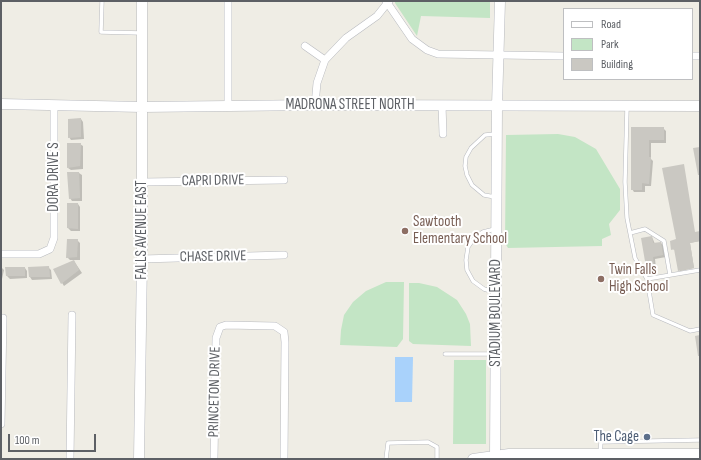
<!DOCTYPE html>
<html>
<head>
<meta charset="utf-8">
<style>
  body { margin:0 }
  #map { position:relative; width:701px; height:460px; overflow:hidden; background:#efede5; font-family:"Sofia Sans Condensed",sans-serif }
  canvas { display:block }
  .frame { position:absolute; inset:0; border:2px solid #5d6065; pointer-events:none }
  .legend { position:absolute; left:563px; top:8px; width:130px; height:72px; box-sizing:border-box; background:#fff; border:1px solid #bebfc1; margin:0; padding:5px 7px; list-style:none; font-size:12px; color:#5d6065 }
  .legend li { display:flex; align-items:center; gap:8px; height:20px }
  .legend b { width:20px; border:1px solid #bebfc1 }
  .scale { position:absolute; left:8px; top:434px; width:88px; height:18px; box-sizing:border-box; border:2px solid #5d6065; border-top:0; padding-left:5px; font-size:12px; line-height:14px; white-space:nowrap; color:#5d6065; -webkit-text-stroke:3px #fff; paint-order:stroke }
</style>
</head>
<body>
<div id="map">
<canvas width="701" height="460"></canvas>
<div class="frame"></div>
<ul class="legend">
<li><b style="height:5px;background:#fff"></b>Road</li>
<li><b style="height:11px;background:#c3e5c5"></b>Park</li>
<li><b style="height:11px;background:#cac8c2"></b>Building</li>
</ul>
<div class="scale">100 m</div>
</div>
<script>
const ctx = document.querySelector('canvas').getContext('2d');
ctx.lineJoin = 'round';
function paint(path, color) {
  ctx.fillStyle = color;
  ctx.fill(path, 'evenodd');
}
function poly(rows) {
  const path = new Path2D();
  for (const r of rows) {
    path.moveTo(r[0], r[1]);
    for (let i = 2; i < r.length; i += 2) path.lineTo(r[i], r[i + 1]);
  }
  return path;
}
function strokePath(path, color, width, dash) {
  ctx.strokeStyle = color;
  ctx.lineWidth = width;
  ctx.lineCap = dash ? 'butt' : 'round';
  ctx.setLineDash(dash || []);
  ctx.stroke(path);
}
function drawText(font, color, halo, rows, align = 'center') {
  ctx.font = font + ' "Sofia Sans Condensed",sans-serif';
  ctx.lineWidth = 4;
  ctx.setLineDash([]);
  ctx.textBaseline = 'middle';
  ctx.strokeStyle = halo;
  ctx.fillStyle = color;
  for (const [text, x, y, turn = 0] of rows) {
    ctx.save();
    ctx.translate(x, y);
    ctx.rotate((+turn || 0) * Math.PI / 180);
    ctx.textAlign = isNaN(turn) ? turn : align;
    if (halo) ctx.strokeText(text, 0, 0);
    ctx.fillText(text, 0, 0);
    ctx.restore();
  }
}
paint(poly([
  [395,1,490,1,490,18,421,16,417,36,395,3],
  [558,134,575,137,596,149,620,189,620,210,609,224,611,235,602,239,602,246,508,248,505,243,506,135],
  [386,282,404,282,403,339,397,347,340,345,341,330,344,315,353,302,366,291],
  [409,283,419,283,437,287,457,300,466,314,470,324,471,346,413,344,409,341],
  [454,360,486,360,486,444,453,444]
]), '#c3e5c5');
paint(poly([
  [395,357,413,357,412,402,395,402]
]), '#a9d2fb');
paint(poly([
  [81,119,83,122,84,139,71,140,69,137],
  [632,128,663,128,666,131,666,143,651,143,651,159,653,161,651,186,645,186,645,192,634,192,632,189],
  [80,144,83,146,83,169,71,170,68,168],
  [79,173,82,175,82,201,72,201,70,198],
  [78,204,80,207,80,231,71,231,68,228],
  [700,232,700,241,690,243,694,268,680,271,675,250,672,249,695,233],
  [652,237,655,244,661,243,664,246,666,257,655,259,656,268,650,270,647,267,642,239],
  [77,240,80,243,80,260,70,260,67,257],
  [74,261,82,273,64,286,54,270],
  [1,267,4,270,2,279,1,279],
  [48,267,51,270,52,279,32,280,30,277],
  [25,268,27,271,27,278,10,279,7,276]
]), '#0003');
paint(poly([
  [81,118,81,137,68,138,68,119],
  [631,127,664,127,664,140,649,140,649,157,651,157,649,184,642,183,642,190,631,190],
  [67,143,81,143,80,166,67,168],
  [700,147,700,175,698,175,693,148],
  [684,164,695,232,700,231,700,241,690,243,694,268,678,271,674,249,671,250,670,241,676,239,662,168],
  [67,172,79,172,80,198,69,199],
  [67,203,78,203,78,229,67,228],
  [652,236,653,243,661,242,663,255,653,257,654,266,646,267,641,238],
  [67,239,78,239,77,257,66,258],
  [74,260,79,270,61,284,53,269],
  [49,266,50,277,29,277,28,267],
  [5,267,25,267,25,276,6,276],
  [700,335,700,356,698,356,695,336]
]), '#cac8c2');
const lane = poly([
  [102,1,101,32,141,33],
  [627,108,625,182,627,218,635,258,647,279,700,270],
  [495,197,484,195,472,185,467,175,465,166,466,157,471,148,485,135,496,134],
  [630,233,645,229,664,241,670,275],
  [647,279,653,315,690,331,700,329],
  [494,292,484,289,473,281,467,270,466,260,468,247,475,237,483,232,495,229],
  [445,354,495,354],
  [600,453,601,442,700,440],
  [386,459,388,443,428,442,437,447,437,459]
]);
const street = poly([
  [386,1,412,39,427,50,438,54,564,56],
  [305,46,325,60],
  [692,56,700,56],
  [315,105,317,83,325,60,346,38,377,16,389,1],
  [442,105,443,134],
  [228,106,228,1],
  [142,182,284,180],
  [1,254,39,254,50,249,54,238,54,105],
  [142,259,284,255],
  [1,424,3,318],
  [70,459,72,315],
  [214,459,216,338,220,327,226,325,275,326,284,332,285,342,284,459]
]);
const secondary = poly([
  [1,104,142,107,315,105,700,106],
  [495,457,497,106,500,1],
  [139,459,142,259,142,1],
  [473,459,509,454,700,454]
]);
strokePath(lane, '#b8babf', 4.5);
strokePath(street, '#b8babf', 8);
strokePath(secondary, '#b7b9be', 11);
strokePath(lane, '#fff', 3.5);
strokePath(street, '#fff', 7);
strokePath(secondary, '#fff', 10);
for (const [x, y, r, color] of [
  [405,231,4,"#8d6e63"],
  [601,279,4,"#8d6e63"],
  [647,437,4,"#5c6f8a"]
]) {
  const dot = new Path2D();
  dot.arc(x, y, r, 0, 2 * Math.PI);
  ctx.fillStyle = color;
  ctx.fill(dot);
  strokePath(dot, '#fff', 1.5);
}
drawText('15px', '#5d6065', '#fff', [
  ["MADRONA STREET NORTH",350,105],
  ["DORA DRIVE S",54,177,-90],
  ["CAPRI DRIVE",213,181,-1],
  ["FALLS AVENUE EAST",142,230,-90],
  ["CHASE DRIVE",213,257,-1],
  ["STADIUM BOULEVARD",496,313,-90],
  ["PRINCETON DRIVE",215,392,-89]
]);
drawText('15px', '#785e54', '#fff', [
  ["Sawtooth",413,222],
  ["Elementary School",413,239],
  ["Twin Falls",609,270],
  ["High School",609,287]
], 'left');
drawText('15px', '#4e5e75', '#fff', [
  ["The Cage",639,437]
], 'right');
</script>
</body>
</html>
